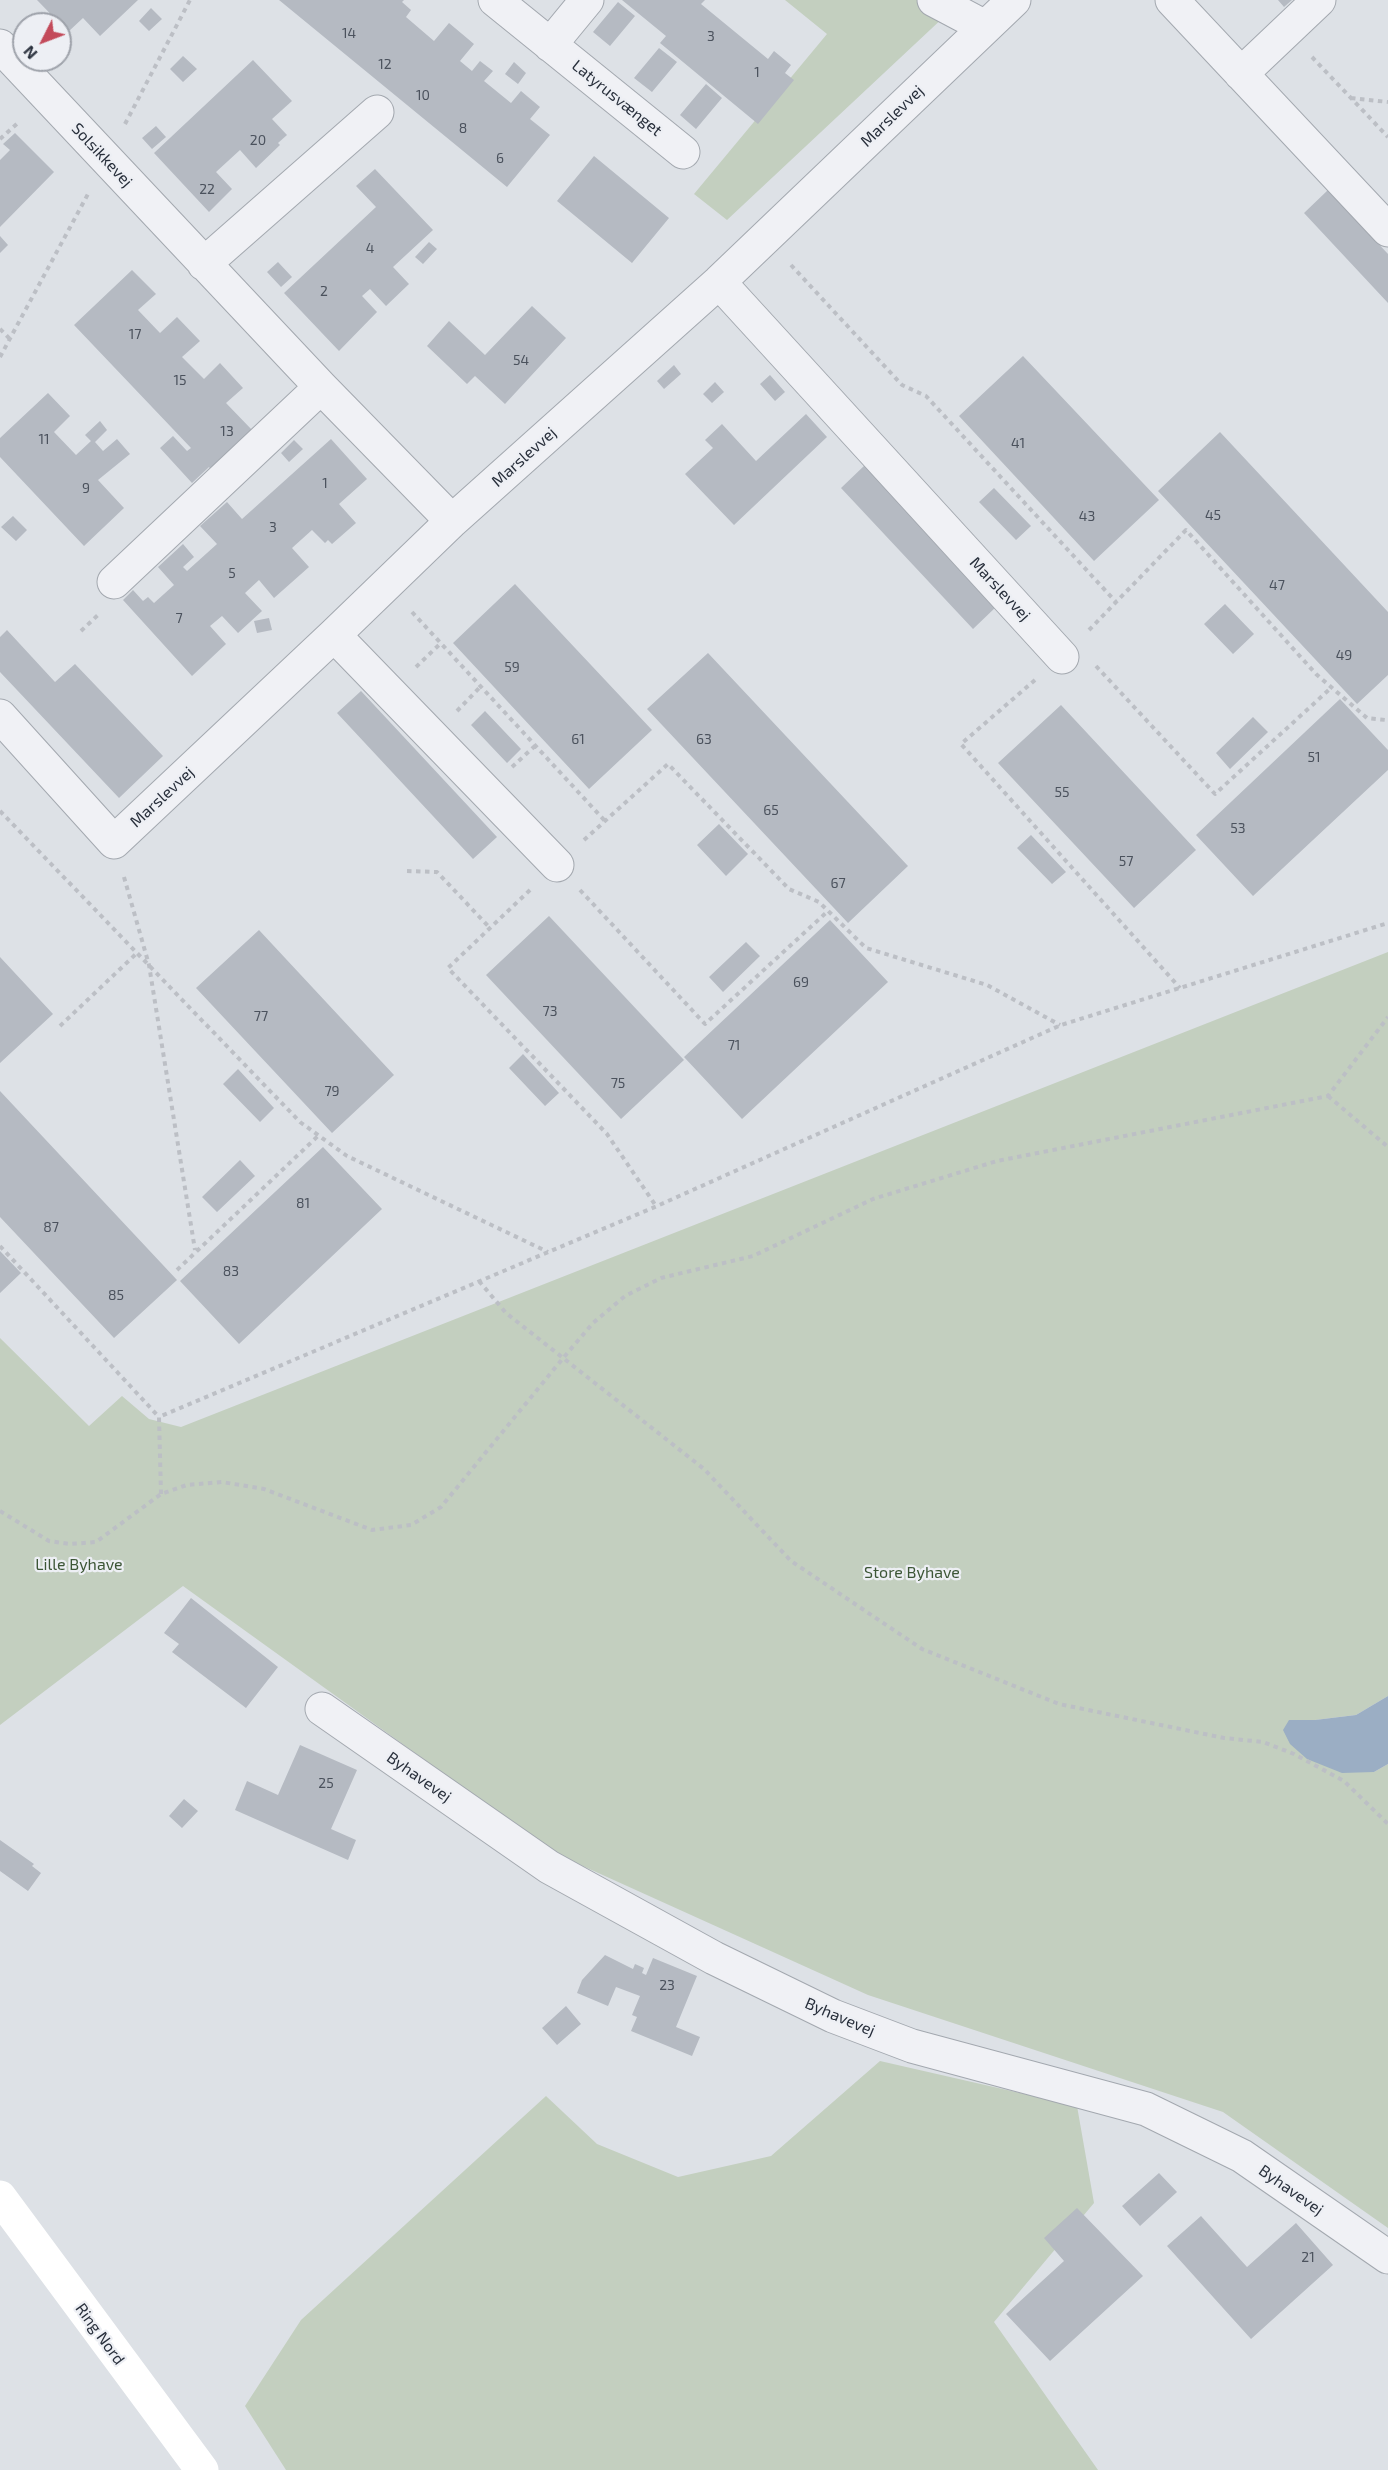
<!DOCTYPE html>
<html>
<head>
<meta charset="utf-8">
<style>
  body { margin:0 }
  #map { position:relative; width:1388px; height:2470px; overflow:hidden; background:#dde1e6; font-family:"Exo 2",sans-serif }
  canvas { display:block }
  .north { position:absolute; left:12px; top:12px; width:60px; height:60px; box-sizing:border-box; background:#edeff4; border:2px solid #9ea2aa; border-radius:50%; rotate:228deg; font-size:16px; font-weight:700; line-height:24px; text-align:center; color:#282f3b }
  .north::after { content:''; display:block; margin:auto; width:21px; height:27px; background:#c34a5a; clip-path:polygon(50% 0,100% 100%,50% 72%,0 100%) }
</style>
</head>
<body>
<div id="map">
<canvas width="1388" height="2470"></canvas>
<div class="north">N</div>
</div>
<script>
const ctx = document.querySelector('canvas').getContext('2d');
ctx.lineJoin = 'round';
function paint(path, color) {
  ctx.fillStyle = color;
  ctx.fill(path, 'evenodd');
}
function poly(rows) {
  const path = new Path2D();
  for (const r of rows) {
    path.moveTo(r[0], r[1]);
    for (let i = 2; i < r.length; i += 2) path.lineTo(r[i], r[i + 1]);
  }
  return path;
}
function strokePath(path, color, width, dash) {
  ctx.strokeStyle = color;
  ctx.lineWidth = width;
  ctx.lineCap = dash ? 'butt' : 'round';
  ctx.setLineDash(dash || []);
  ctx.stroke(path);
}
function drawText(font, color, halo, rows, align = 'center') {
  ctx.font = font + ' "Exo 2",sans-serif';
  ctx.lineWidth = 4.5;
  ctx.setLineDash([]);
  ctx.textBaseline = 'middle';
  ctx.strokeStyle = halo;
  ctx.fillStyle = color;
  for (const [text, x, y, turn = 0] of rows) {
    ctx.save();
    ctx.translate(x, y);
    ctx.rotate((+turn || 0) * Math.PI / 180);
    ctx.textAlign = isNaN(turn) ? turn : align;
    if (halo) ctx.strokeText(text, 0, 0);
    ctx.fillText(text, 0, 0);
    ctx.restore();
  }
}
paint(poly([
  [785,0,962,0,727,220,694,194,827,34],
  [1388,952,1388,1696,1356,1715,1315,1720,1290,1720,1374,1772,1388,1764,1388,2228,1223,2112,868,1995,554,1853,183,1586,0,1725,0,1338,89,1426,122,1396,149,1419,181,1427],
  [880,2061,1077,2106,1094,2203,994,2322,1098,2470,286,2470,245,2406,301,2320,546,2096,597,2144,678,2177,771,2156]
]), '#c3cfbf');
paint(poly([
  [1388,1696,1388,1764,1374,1772,1342,1773,1307,1759,1290,1744,1283,1730,1289,1720,1315,1720,1356,1715]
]), '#9baec4');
paint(poly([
  [37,0,138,0,100,36,83,18,68,32],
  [279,0,404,0,402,2,411,10,406,17,434,41,449,23,474,44,460,61,472,71,480,61,493,71,484,81,511,103,521,91,540,107,530,119,550,135,507,187],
  [622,0,705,0,701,4,768,59,774,51,791,65,785,73,794,80,758,124,660,43,666,36],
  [1278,0,1292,0,1284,7],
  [618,2,635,16,610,46,593,32],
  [151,8,162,19,149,31,139,21],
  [659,48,677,62,652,92,634,78],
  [183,56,197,69,183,82,170,69],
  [253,60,292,101,272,119,287,135,278,143,280,145,256,168,240,150,216,172,232,189,209,212,154,153],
  [514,62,526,73,518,84,505,74],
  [706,84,722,98,696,129,680,115],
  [156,126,166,137,152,149,142,138],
  [15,133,54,172,0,227,0,160,10,150,3,144],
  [594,156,669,218,632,263,557,201],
  [375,169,433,230,393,267,409,284,386,306,370,289,362,296,377,312,339,351,284,293,376,207,356,186],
  [1328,190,1388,254,1388,303,1304,213],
  [0,236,8,245,0,253],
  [429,242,437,249,423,264,415,257],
  [278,262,292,277,281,287,267,272],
  [132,270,156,294,138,310,160,333,177,317,200,341,182,357,204,379,220,363,243,388,226,403,253,431,212,471,209,467,192,483,160,448,173,436,187,451,191,448,74,325],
  [532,306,566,338,505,404,475,376,467,384,427,346,449,321,485,355],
  [1023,356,1159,500,1094,561,959,416],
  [674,365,681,374,664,389,657,381],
  [770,375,785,392,775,401,760,384],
  [715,382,724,392,712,403,703,394],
  [48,393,70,416,54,432,76,455,91,441,85,435,100,421,107,430,95,442,103,451,117,439,130,454,98,480,124,508,84,546,0,457,0,438],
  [806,414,827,437,734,525,685,474,713,448,705,440,722,424,756,461],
  [1220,432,1388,612,1388,675,1357,704,1158,491],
  [331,439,367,479,339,504,356,523,332,544,328,540,325,543,312,530,292,548,309,567,274,598,259,580,245,593,262,611,238,633,222,616,210,626,226,644,192,676,123,600,133,590,143,601,148,597,154,603,174,585,158,567,183,544,194,557,183,567,187,571,217,544,200,526,227,502,242,519],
  [294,440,303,449,289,462,281,453],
  [865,465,997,606,973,629,841,488],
  [994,488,1031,526,1016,540,979,502],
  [13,516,27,530,16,541,1,527],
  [515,584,652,730,589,789,453,643],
  [1225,604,1254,634,1233,654,1204,624],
  [269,618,272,630,257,633,254,621],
  [7,630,55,682,75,664,163,756,119,798,0,672,0,637],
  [708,653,908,866,848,923,647,709],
  [361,691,497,837,473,859,337,713],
  [1340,699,1388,750,1388,770,1253,896,1196,835],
  [1061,705,1196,850,1134,908,998,763],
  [485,711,521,749,507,763,471,725],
  [1253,717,1268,732,1230,769,1216,753],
  [719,824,748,854,726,876,697,845],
  [1031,835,1066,872,1052,884,1017,848],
  [549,916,684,1060,621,1119,486,975],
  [830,920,888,982,742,1119,684,1057],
  [259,930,394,1075,332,1133,196,988],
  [746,942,760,956,723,992,709,977],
  [0,957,53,1014,0,1063],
  [523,1054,559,1093,545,1106,509,1068],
  [238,1069,274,1108,260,1122,223,1084],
  [0,1091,177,1280,114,1338,0,1217],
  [323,1147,382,1209,239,1344,180,1281],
  [240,1160,255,1176,217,1212,202,1197],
  [0,1251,21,1273,0,1293],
  [191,1598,278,1667,246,1708,172,1652,179,1644,164,1633],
  [300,1745,357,1770,331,1829,356,1840,348,1860,235,1810,247,1781,278,1795],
  [184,1799,198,1811,182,1828,169,1816],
  [0,1840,34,1864,32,1866,41,1873,28,1891,0,1871],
  [605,1955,633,1969,635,1964,644,1968,642,1973,646,1975,653,1958,697,1976,676,2027,700,2037,692,2056,631,2031,637,2017,632,2015,640,1996,616,1987,608,2006,577,1993,582,1980],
  [566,2006,581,2024,557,2045,542,2028],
  [1159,2173,1177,2192,1140,2226,1122,2206],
  [1077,2208,1143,2276,1050,2361,1006,2314,1064,2261,1044,2238],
  [1201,2216,1247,2267,1296,2223,1333,2265,1251,2339,1167,2246]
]), '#b5bac2');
const street = poly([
  [495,0,683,152],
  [934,0,985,27],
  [1172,0,1388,230],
  [550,45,587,0],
  [0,46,321,387,452,521],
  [1241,74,1319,0],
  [204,264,377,112],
  [719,282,1062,657],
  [114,582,321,387],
  [334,635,557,865],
  [0,716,114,842,334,635,452,521,719,282,1014,0],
  [322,1709,549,1867,714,1958,833,2016,912,2046,1146,2109,1242,2156,1388,2257]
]);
strokePath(street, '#a3a8af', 35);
strokePath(poly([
  [1312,57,1388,137],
  [1351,98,1388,102],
  [125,124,190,0],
  [0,139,20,121],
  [791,265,902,385,926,396,1116,602],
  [0,329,10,339],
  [0,357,88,194],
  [412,612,605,821],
  [1089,630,1186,530,1316,674,1367,718,1386,720,1388,722],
  [81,631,98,615],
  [1096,666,1215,794,1332,687],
  [416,667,441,643],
  [1035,680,961,744,1180,988],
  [457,711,481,686],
  [512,767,536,745],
  [0,811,300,1122,347,1156,548,1252],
  [584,840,668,764,789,889,819,902,866,948,987,985,1060,1025],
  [407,871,437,872,490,928],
  [124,877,149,965,195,1250],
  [530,890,448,968,607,1134,656,1206],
  [580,890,705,1024,828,911],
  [60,1026,137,953],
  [1328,1096,1388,1147],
  [0,1246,159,1417],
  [177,1270,319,1135],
  [479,1281,506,1313,704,1469,791,1561,922,1649,1059,1704,1224,1738,1263,1742,1294,1754,1344,1781,1388,1824],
  [161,1494,159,1417,657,1206,1061,1025,1388,923],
  [0,1511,49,1541,70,1544,96,1542,161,1494,187,1485,222,1482,264,1489,372,1530,411,1525,441,1507,564,1357,593,1323,625,1296,661,1278,753,1256,873,1199,997,1161,1328,1096,1388,1017]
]), '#bcbfc5', 4, [4.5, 4.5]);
strokePath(street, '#f0f1f5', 33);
strokePath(poly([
  [0,2197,202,2470]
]), '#fff', 33);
drawText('14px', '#4b525d', null, [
  ["14",349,33],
  ["3",711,36],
  ["12",385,64],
  ["1",757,72],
  ["10",423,95],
  ["8",463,128],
  ["20",258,140],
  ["6",500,158],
  ["22",207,189],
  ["4",370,248],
  ["2",324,291],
  ["17",135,334],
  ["54",521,360],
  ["15",180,380],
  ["13",227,431],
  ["11",44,439],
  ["41",1018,443],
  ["1",325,483],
  ["9",86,488],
  ["45",1213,515],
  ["43",1087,516],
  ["3",273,527],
  ["5",232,573],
  ["47",1277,585],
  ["7",179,618],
  ["49",1344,655],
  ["59",512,667],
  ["61",578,739],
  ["63",704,739],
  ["51",1314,757],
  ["55",1062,792],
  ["65",771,810],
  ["53",1238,828],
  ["57",1126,861],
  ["67",838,883],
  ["69",801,982],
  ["73",550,1011],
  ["77",261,1016],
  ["71",734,1045],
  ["75",618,1083],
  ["79",332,1091],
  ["81",303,1203],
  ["87",51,1227],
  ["83",231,1271],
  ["85",116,1295],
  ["25",326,1783],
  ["23",667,1985],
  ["21",1308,2257]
]);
drawText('16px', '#282f3b', '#edeff4', [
  ["Latyrusvænget",617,98,39],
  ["Marslevvej",892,116,-44],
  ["Solsikkevej",102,155,47],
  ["Marslevvej",524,457,-42],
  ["Marslevvej",1000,589,47],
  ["Marslevvej",162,797,-43],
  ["Byhavevej",419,1777,35],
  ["Byhavevej",840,2017,23],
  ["Byhavevej",1291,2190,35],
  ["Ring Nord",100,2334,54]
]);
drawText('16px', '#3c5636', '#edeff4', [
  ["Lille Byhave",79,1565],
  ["Store Byhave",912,1573]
]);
</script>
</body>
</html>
